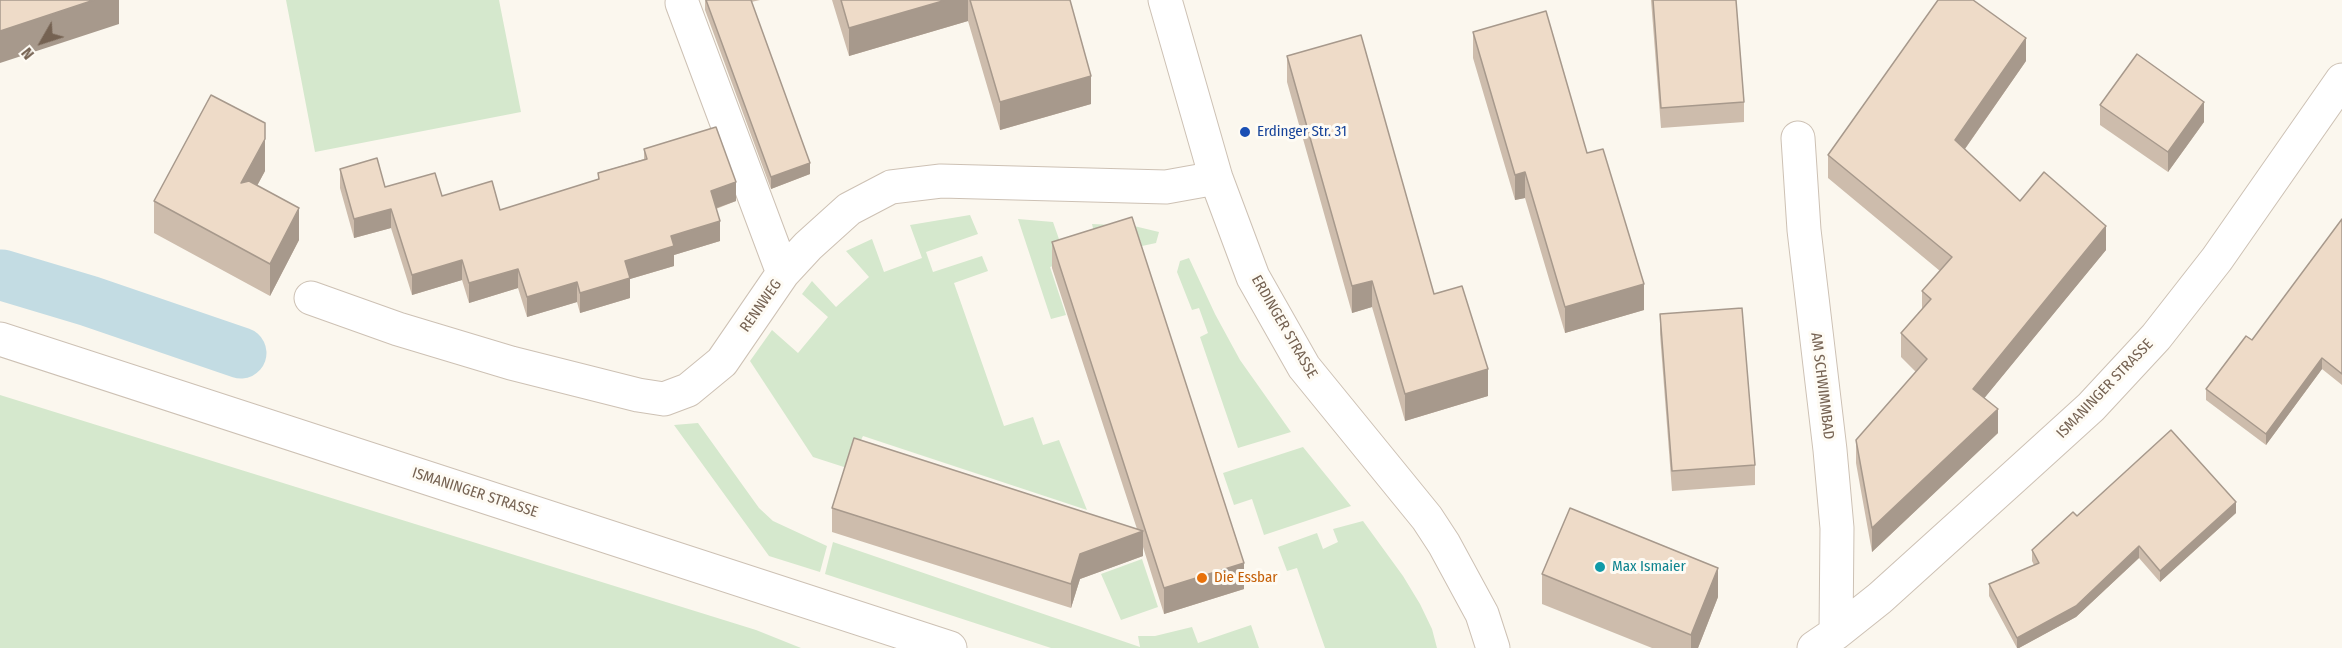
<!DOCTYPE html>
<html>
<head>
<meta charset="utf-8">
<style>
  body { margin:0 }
  #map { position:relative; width:2342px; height:648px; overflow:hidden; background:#fbf7ee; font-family:"Fira Sans Condensed",sans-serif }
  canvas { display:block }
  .north { position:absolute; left:12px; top:12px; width:60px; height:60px; -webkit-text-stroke:4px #fefbf4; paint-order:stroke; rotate:231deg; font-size:16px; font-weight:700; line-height:24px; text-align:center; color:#756252 }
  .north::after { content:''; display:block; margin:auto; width:21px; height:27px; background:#756252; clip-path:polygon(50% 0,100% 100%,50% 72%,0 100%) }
</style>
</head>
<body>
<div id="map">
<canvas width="2342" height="648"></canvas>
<div class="north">N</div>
</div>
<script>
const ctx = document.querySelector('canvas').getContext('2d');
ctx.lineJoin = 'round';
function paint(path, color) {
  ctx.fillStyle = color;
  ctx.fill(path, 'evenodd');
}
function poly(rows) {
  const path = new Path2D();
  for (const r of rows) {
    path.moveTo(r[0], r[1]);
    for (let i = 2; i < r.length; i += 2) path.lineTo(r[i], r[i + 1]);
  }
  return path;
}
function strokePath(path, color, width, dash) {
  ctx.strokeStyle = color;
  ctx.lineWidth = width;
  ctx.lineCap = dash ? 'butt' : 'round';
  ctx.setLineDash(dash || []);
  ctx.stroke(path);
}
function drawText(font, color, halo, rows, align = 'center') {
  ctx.font = font + ' "Fira Sans Condensed",sans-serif';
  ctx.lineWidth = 6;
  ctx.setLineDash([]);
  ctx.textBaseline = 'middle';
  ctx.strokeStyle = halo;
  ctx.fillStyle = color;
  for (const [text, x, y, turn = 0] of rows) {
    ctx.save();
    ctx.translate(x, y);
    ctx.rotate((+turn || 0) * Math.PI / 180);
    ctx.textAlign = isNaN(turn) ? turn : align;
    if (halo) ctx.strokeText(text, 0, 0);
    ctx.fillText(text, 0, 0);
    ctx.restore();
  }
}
paint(poly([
  [286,0,499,0,521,112,315,152],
  [970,215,978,234,926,252,933,272,982,256,988,271,954,283,1004,426,1033,417,1043,445,1059,440,1087,510,863,436,847,468,813,457,750,361,772,330,798,353,828,317,802,294,812,281,836,307,869,277,846,251,872,239,884,272,922,258,910,225],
  [1018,219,1053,222,1060,242,1084,256,1050,267,1066,315,1051,319],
  [1092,224,1134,226,1159,232,1156,243,1142,246,1137,232,1096,240],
  [1189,258,1215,314,1240,360,1291,432,1238,448,1200,337,1208,333,1199,308,1192,310,1177,272,1180,261],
  [0,395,756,630,801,648,0,648],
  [698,423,759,508,773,521,827,546,820,572,769,556,674,425],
  [1303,447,1351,506,1264,535,1252,499,1234,505,1223,473],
  [1363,521,1403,576,1420,604,1432,629,1437,648,1325,648,1297,568,1287,571,1278,547,1317,533,1323,549,1338,542,1333,529],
  [833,542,1140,647,1138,636,1155,636,1192,627,1198,643,1251,625,1259,648,1051,648,825,574],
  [1142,559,1158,607,1121,620,1101,574]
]), '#d5e8cd');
strokePath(poly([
  [2,275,89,301,241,353]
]), '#c3dce3', 51);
const minor = poly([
  [1165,0,1216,178,1253,277,1304,367,1427,518,1444,544,1482,614,1493,648],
  [682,3,783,273],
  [1798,138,1804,230,1830,450,1837,528,1836,633],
  [311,298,398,329,511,363,638,395,664,399,688,390,722,362,783,273,808,246,849,209,891,187,941,181,1166,187,1216,178],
  [0,339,950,648],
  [1814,648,1836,633,1880,598,2015,476,2091,407,2156,337,2217,259,2342,80]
]);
strokePath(minor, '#cdc1b4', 35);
strokePath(minor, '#fff', 33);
paint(poly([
  [705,0,760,0,751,2,810,174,771,189,705,10],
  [832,0,1070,0,1091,104,1000,130,968,21,849,56],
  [1651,0,1736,0,1744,102,1744,122,1661,128],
  [1473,32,1587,153,1644,310,1565,333,1525,198,1515,200,1473,58],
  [1287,56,1434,294,1488,396,1405,421,1372,307,1352,313,1287,82],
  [2026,61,1965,149,2020,201,2106,250,1984,398,1998,433,1872,552,1856,463,1856,440,1916,372,1901,357,1901,333,1922,309,1922,291,1940,271,1828,178,1828,155],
  [2100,105,2204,122,2168,172,2100,125],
  [644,149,736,201,716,209,720,241,674,255,674,266,630,279,630,298,580,313,577,302,527,317,518,288,469,303,462,280,412,295,391,228,354,238,340,188,340,169,385,187,442,196,500,210,598,180,598,173,644,159],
  [265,171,257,186,299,240,270,296,154,233,154,201],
  [2342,219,2342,385,2322,369,2266,445,2206,400,2206,389,2252,340],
  [1052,242,1244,589,1164,614,1143,547,1143,556,1080,579,1071,608,832,532,832,508,1137,529,1052,268],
  [1660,314,1755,465,1755,485,1672,491,1660,334],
  [2236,513,2160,582,2139,558,2076,617,2019,648,2017,648,1989,596,1989,584,2034,565,2032,561,2032,550,2077,516],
  [1542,574,1718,597,1698,648,1652,648,1542,604]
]), '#cdbcac');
paint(poly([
  [94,0,119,0,119,24,0,63,0,31],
  [946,0,968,0,968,21,849,56,849,28],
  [2026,38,2026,61,1955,163,1955,140],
  [1091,76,1091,104,1000,130,1000,102],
  [2204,102,2204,122,2168,172,2168,152],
  [265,139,265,171,241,215,241,183],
  [810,163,810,174,771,189,771,177],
  [1525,172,1525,198,1515,200,1515,175],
  [736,182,736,201,711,210,711,191],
  [299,208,299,240,270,296,270,264],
  [391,209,391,228,354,238,354,219],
  [720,221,720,241,674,255,674,266,630,279,630,298,580,313,580,293,625,261,671,236],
  [2106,226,2106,250,1973,412,1973,389],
  [462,260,462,280,412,295,412,275],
  [518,269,518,288,469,303,469,283],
  [1372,281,1372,307,1352,313,1352,286],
  [577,282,577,302,527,317,527,297],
  [1644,284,1644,310,1565,333,1565,307],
  [2322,358,2322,369,2266,445,2266,434],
  [1488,369,1488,396,1405,421,1405,394],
  [1998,409,1998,433,1872,552,1872,528],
  [2236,502,2236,513,2160,582,2160,571],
  [1143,531,1143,556,1080,579,1071,608,1071,584,1080,554],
  [2139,546,2139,558,2076,617,2019,648,2017,648,2017,638],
  [1244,563,1244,589,1164,614,1164,588],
  [1718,568,1718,597,1698,648,1691,648,1691,635]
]), '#a7998c');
const building = poly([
  [0,0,94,0,0,31,0,0],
  [706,0,751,0,810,163,771,177,706,0],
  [841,0,946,0,849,28,841,0],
  [970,0,1070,0,1091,76,1000,102,970,0],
  [1653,0,1736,0,1744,102,1661,108,1653,0],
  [1938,0,1973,0,2026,38,1955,140,2020,201,2044,172,2106,226,1973,389,1998,409,1872,528,1856,440,1927,359,1901,333,1931,299,1922,291,1952,257,1828,155,1938,0],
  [1546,11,1587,153,1603,149,1644,284,1565,307,1525,172,1515,175,1473,32,1546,11],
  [1361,35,1434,294,1462,286,1488,369,1405,394,1372,281,1352,286,1287,56,1361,35],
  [2137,54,2204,102,2168,152,2100,105,2137,54],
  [211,95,265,123,265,139,241,183,249,181,299,208,270,264,154,201,211,95],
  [716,127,736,182,711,191,720,221,671,236,674,246,625,261,630,278,580,293,577,282,527,297,518,269,469,283,462,260,412,275,391,209,354,219,340,169,377,158,385,187,435,173,442,196,492,181,500,210,599,179,598,173,647,159,644,149,716,127],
  [1132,217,1244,563,1164,588,1052,242,1132,217],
  [2342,219,2342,374,2322,358,2266,434,2206,389,2246,336,2252,340,2342,219],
  [1742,308,1755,465,1672,471,1660,314,1742,308],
  [2171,430,2236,502,2160,571,2139,546,2076,606,2017,638,1989,584,2039,563,2032,550,2073,512,2077,516,2171,430],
  [854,438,1143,531,1080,554,1071,584,832,508,854,438],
  [1570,508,1718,568,1691,635,1542,574,1570,508]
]);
paint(building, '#eedbc8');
strokePath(building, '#a7998c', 1.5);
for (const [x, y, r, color] of [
  [1245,132,6,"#1a4fb4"],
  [1600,567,6,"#0f9aa8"],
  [1202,578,6,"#e8710a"]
]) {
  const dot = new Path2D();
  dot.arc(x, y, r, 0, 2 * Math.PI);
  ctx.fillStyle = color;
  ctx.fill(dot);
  strokePath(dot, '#fefbf4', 2);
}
drawText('15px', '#164399', '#fefbf4', [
  ["Erdinger Str. 31",1257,132]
], 'left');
drawText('15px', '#756252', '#fefbf4', [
  ["RENNWEG",761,306,-55],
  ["ERDINGER STRASSE",1284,327,60],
  ["AM SCHWIMMBAD",1822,386,83],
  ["ISMANINGER STRASSE",2105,389,-46],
  ["ISMANINGER STRASSE",475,493,18]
]);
drawText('15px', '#0d838f', '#fefbf4', [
  ["Max Ismaier",1612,567]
], 'left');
drawText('15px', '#c56008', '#fefbf4', [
  ["Die Essbar",1214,578]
], 'left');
</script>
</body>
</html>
